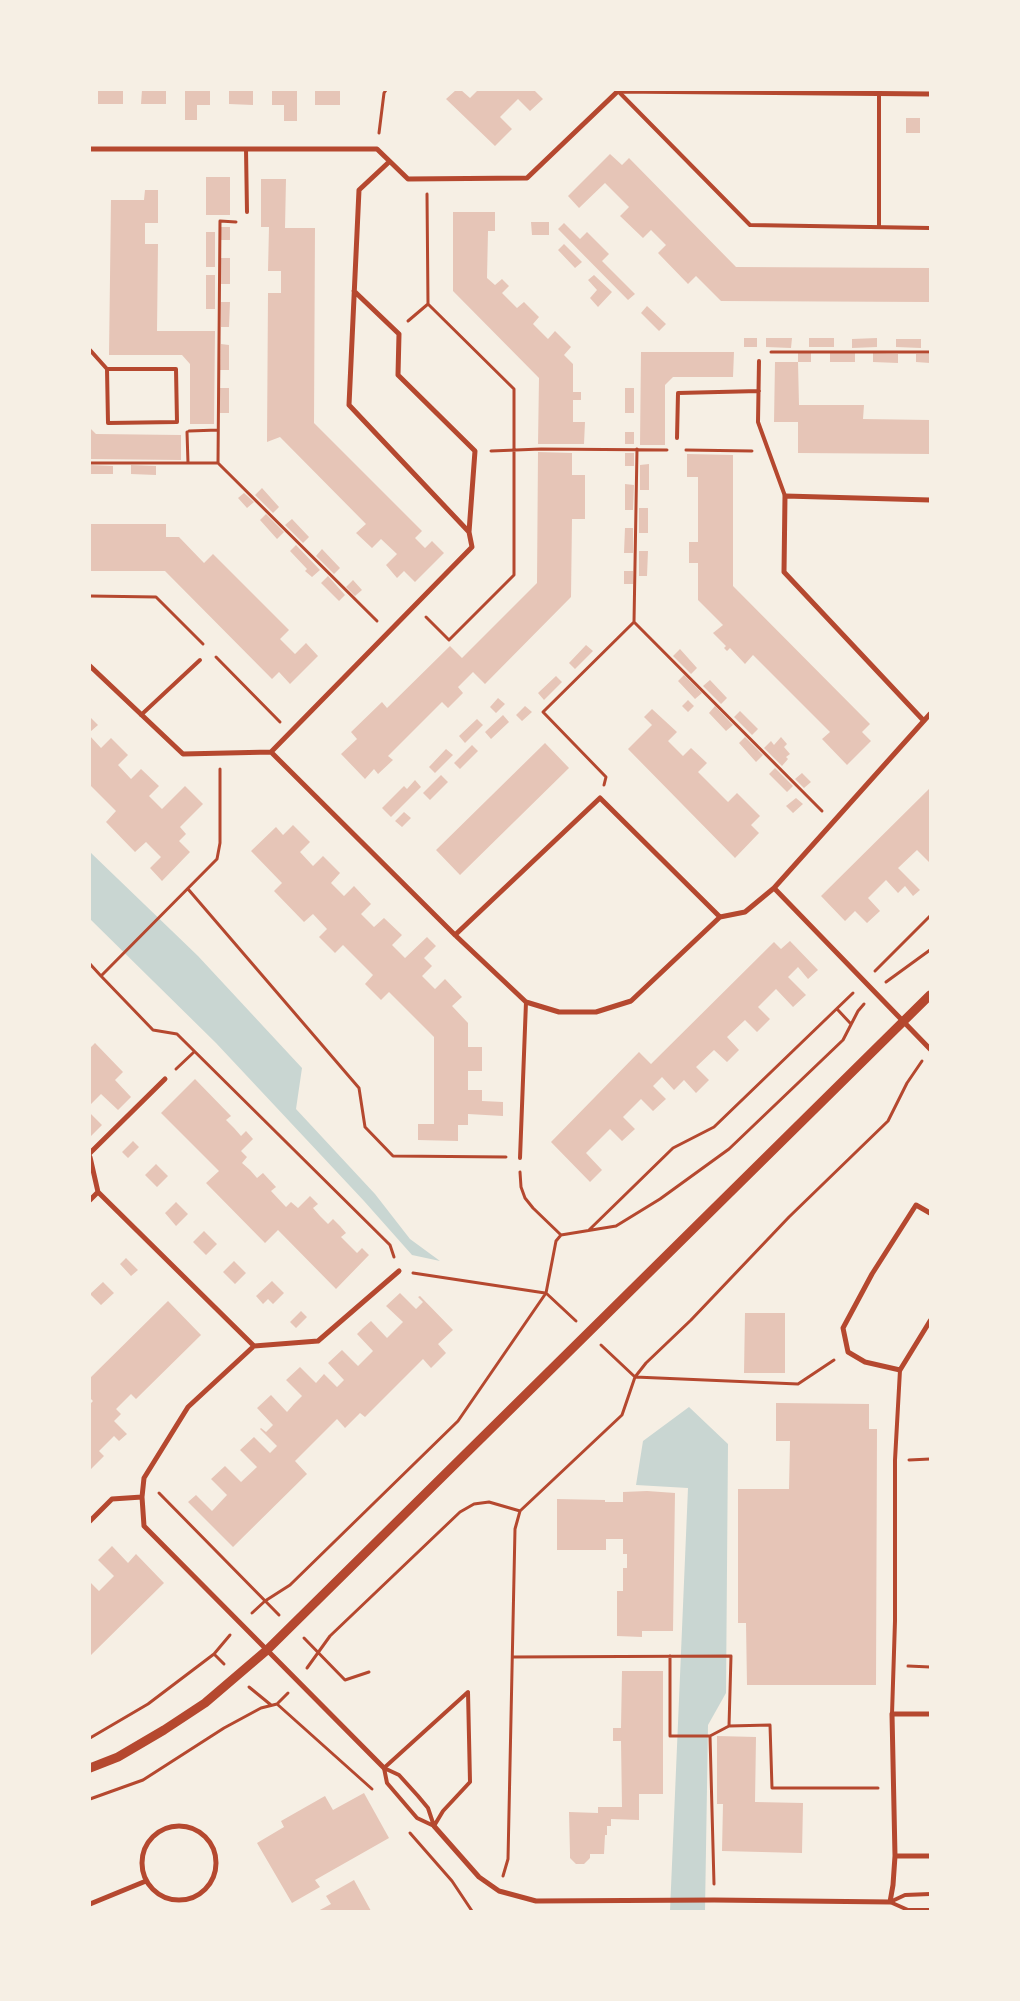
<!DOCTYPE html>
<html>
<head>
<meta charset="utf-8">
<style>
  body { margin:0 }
  #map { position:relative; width:1020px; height:2001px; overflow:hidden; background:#f6efe4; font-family:"Public Sans",sans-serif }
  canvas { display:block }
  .frame { position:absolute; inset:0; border:91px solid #f6efe4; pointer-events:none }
</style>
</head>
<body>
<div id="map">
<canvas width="1020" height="2001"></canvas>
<div class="frame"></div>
</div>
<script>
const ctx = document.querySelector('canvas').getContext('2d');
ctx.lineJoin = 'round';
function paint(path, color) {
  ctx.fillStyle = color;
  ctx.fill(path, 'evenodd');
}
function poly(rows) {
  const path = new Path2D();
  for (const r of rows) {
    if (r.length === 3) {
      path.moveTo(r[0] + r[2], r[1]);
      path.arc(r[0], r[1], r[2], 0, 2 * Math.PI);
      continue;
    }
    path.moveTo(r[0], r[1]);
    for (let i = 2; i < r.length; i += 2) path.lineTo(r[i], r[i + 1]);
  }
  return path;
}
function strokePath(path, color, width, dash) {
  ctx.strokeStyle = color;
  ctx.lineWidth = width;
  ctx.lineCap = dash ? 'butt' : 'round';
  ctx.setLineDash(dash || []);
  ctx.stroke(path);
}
paint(poly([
  [90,852,198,956,302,1068,296,1109,375,1194,410,1239,440,1261,412,1255,364,1201,216,1043,90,919],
  [689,1407,728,1444,726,1693,708,1725,705,1911,670,1911,688,1488,636,1485,643,1441]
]), '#c9d6d2');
paint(poly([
  [98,90,123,90,123,104,98,104],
  [142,90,166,90,166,104,141,104],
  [185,90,210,90,210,105,197,105,197,120,185,120],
  [229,90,253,90,253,105,229,104],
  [272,90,297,90,297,121,284,121,284,105,272,105],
  [315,90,340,90,340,105,315,105],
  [456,90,461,90,470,98,478,90,534,90,543,99,530,111,518,99,500,117,512,129,495,146,446,99],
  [906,118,920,118,920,133,906,133],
  [610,154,622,165,629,158,736,267,930,268,930,302,721,301,696,276,688,284,658,253,666,245,651,230,643,238,620,216,629,207,605,183,579,208,568,196],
  [206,177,230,177,230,215,206,215],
  [261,179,286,179,285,228,315,228,314,423,422,531,415,538,425,548,432,541,444,553,415,582,404,571,397,578,386,565,397,554,381,539,372,548,356,533,366,524,280,437,267,442,268,293,281,293,281,271,268,271,269,227,261,227],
  [145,190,158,190,158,223,145,223,145,244,158,244,157,331,215,331,214,424,190,424,190,364,182,355,109,355,111,200,144,200],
  [453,212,495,212,495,231,488,231,487,278,495,285,502,279,509,286,502,293,517,308,524,302,539,317,533,324,548,339,555,331,571,347,564,355,573,364,573,392,581,392,581,400,573,400,573,422,585,422,584,444,538,444,539,378,453,291],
  [531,222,549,222,549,235,532,235],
  [564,223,580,239,587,232,609,254,602,261,635,294,628,300,558,229],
  [221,227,230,227,230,240,221,240],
  [206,232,215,232,215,267,206,267],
  [564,244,582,262,575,268,558,250],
  [221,258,230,258,230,284,221,284],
  [206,275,215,275,215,309,206,309],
  [594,275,612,292,598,307,590,298,597,290,588,280],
  [221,302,230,302,229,327,221,327],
  [647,306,666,324,659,331,641,313],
  [744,338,757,338,757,347,744,347],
  [766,338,792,338,791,348,766,347],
  [809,338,834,338,834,347,809,347],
  [877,338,877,347,852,348,852,339],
  [896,339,921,339,921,348,896,347],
  [221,344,229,345,229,370,220,370],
  [641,352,734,352,733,377,673,377,665,385,665,445,640,445],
  [798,353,811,353,811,362,798,362],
  [830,353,855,353,855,362,830,362],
  [873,353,898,354,898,363,873,362],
  [916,354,930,354,930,363,916,362],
  [775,362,798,362,799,405,864,405,863,419,930,420,930,454,798,453,798,422,774,422],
  [220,388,229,388,229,413,220,413],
  [625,388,634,388,634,413,625,413],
  [90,428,96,434,181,435,181,460,90,459],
  [625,432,634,432,634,444,625,444],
  [538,452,572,453,572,475,585,475,585,519,572,519,571,597,485,684,473,672,458,687,463,693,448,708,442,702,388,756,393,760,378,774,374,769,365,779,341,754,357,739,351,732,382,702,387,708,450,646,462,658,537,583],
  [625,453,634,453,634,466,625,466],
  [687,454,733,455,733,586,870,724,862,732,871,741,847,765,822,739,830,732,753,655,745,664,730,648,727,651,724,648,726,646,713,633,723,625,698,600,698,563,689,563,689,542,698,542,698,477,687,477],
  [649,464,649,490,640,490,640,465],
  [90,465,113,466,113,474,90,474],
  [131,465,156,466,156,475,131,474],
  [625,484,634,485,633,510,625,510],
  [262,488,279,507,273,513,255,495],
  [244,493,254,502,247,508,238,498],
  [639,508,648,508,648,533,639,533],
  [266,514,284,532,277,539,260,520],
  [292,519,309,537,303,543,285,525],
  [90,524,166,524,166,537,179,537,204,563,213,554,289,630,280,639,295,654,306,643,318,656,290,684,279,672,272,679,165,571,90,571],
  [625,528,633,528,633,553,624,553],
  [296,545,320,570,312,577,305,571,307,569,290,551],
  [322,549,340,568,334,574,316,556],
  [639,551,648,551,647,576,639,576],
  [624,571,633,571,633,584,624,584],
  [328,576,345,595,339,601,321,583],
  [353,580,362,590,355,596,346,587],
  [586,645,593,651,575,669,569,663],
  [680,649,697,668,691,674,673,656],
  [684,675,702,693,695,699,678,681],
  [556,676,562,682,544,700,538,693],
  [710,680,727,698,721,704,703,686],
  [498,698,505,704,496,713,490,707],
  [688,700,694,706,688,712,682,706],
  [525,706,532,712,522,721,516,715],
  [715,706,733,725,726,731,709,713],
  [652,709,677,732,668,741,683,756,691,748,707,763,698,772,728,802,737,793,760,816,751,825,759,833,735,858,628,749,652,725,644,717],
  [740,711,758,729,752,735,734,717],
  [503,715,509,722,491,739,485,732],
  [90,717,98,725,90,732],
  [477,719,483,725,465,743,459,736],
  [90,736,101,748,111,738,128,755,118,765,131,779,141,769,159,786,149,796,162,809,185,786,203,804,180,827,186,834,179,841,190,852,162,881,150,868,161,857,146,842,135,852,106,822,116,811,90,785],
  [745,737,763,755,756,762,739,743],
  [781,737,787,744,784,747,790,754,786,757,788,759,782,766,764,748,771,741,774,745],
  [545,743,569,768,460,875,436,850],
  [472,745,478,751,460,769,454,763],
  [446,749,453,755,435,773,429,767],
  [775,768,793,786,787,792,769,774],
  [802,773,811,782,804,788,795,779],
  [441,775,448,782,430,800,423,793],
  [415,780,421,787,391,817,382,808,404,786,407,789],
  [930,788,930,861,929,862,917,850,898,868,920,890,913,896,905,886,898,893,886,880,868,898,880,911,867,923,855,911,845,921,821,896],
  [796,798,803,804,793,813,786,806],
  [404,812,411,818,402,827,395,821],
  [293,825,310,842,300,852,313,866,323,856,340,873,331,883,344,896,354,886,371,904,361,914,374,927,384,918,402,935,392,945,405,958,427,937,436,946,424,958,432,966,422,976,435,989,445,979,462,997,452,1006,468,1023,468,1047,482,1047,482,1071,468,1071,468,1090,482,1090,482,1101,503,1102,503,1116,468,1114,468,1125,458,1125,458,1141,418,1140,418,1124,434,1124,434,1037,389,992,381,1000,365,984,373,975,343,945,335,953,319,937,327,929,313,914,304,922,274,891,282,883,251,851,276,827,283,835],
  [790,941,818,970,808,979,798,967,788,977,806,995,793,1007,776,989,758,1007,770,1019,757,1032,745,1020,727,1037,739,1050,727,1062,714,1050,696,1067,709,1080,696,1093,684,1080,674,1090,662,1077,653,1086,666,1099,653,1111,641,1099,623,1117,635,1129,622,1141,610,1129,586,1153,602,1170,590,1182,551,1142,639,1052,651,1064,774,942,781,949],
  [95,1043,123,1072,115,1080,131,1097,118,1110,101,1094,90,1105,90,1048],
  [195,1079,231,1116,226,1120,234,1128,241,1136,246,1131,253,1139,241,1151,247,1157,242,1163,250,1170,257,1178,263,1173,276,1187,271,1191,286,1207,291,1202,298,1208,310,1196,318,1204,313,1208,320,1216,328,1224,333,1219,340,1226,346,1233,341,1237,357,1253,362,1248,369,1255,336,1289,278,1230,265,1243,206,1183,219,1171,161,1113],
  [90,1113,102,1125,90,1137],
  [133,1141,139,1147,128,1158,122,1152],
  [156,1164,168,1176,157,1187,145,1175],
  [176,1202,188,1214,176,1226,165,1213],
  [204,1231,217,1244,206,1255,193,1242],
  [126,1258,138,1270,131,1276,120,1264],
  [234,1261,246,1273,235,1284,223,1272],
  [272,1281,284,1293,273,1304,268,1299,263,1304,256,1296],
  [103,1282,114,1293,101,1305,90,1294],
  [400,1293,416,1309,423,1302,418,1297,420,1296,453,1330,438,1344,446,1353,431,1368,423,1359,365,1417,360,1413,345,1428,337,1419,295,1461,307,1474,233,1547,188,1502,196,1495,212,1511,227,1495,211,1479,225,1466,241,1482,257,1467,240,1450,254,1437,270,1453,277,1446,260,1429,261,1428,266,1432,273,1425,257,1408,271,1395,287,1412,294,1404,302,1396,286,1380,300,1367,316,1383,324,1374,337,1387,344,1380,328,1363,342,1350,358,1366,373,1351,357,1334,363,1328,371,1321,387,1338,403,1322,386,1306],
  [168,1301,201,1335,136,1399,131,1394,116,1409,121,1414,114,1421,127,1434,119,1441,114,1436,99,1451,104,1456,90,1470,90,1404,93,1401,90,1398,90,1378],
  [301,1311,307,1317,296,1328,290,1322],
  [745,1313,785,1313,785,1373,744,1373],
  [776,1403,869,1404,869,1429,877,1429,876,1685,747,1685,746,1623,738,1623,738,1489,789,1489,790,1441,776,1441],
  [647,1491,675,1493,673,1631,642,1631,642,1637,617,1636,617,1591,623,1591,623,1568,627,1568,627,1554,623,1554,623,1539,606,1539,606,1550,557,1550,557,1499,605,1500,605,1502,623,1502,623,1492],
  [112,1546,128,1563,136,1554,164,1583,90,1656,90,1582,99,1591,114,1576,98,1560],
  [622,1671,663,1671,663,1794,639,1794,639,1820,611,1819,611,1826,607,1826,607,1835,605,1835,604,1854,590,1854,590,1858,584,1864,576,1864,570,1858,570,1853,569,1812,598,1813,598,1807,622,1807,621,1741,613,1741,613,1728,621,1728],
  [717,1736,756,1737,755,1802,803,1803,802,1853,722,1851,723,1804,717,1804],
  [364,1793,389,1838,315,1880,320,1887,292,1903,257,1843,284,1827,281,1821,325,1796,333,1810],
  [354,1880,371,1911,318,1911,331,1904,326,1896]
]), '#e6c5b7');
strokePath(poly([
  [379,133,384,93,386,90],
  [408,321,428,304],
  [771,352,930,352],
  [189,431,218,430],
  [187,432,188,463],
  [637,449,634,622,822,811],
  [686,450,752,451],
  [491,451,541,449,667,450],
  [90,463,218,463,220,221,236,222],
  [218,463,377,621],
  [90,596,156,597,203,644],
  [426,617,449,640,514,575,514,389,428,304,427,194],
  [216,657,280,722],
  [604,785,606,777,543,712,634,622],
  [188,889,359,1088,365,1127,393,1156,506,1157],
  [90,964,101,976,217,859,220,843,220,769],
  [875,971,930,916],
  [101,976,153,1030,177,1034,390,1245,394,1257],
  [886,982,930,950],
  [837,1009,851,1024],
  [176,1069,194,1052],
  [520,1172,521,1187,525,1198,533,1208,561,1235],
  [589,1230,673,1148,714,1127,853,993],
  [413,1273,545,1293],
  [546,1293,576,1321],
  [601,1345,635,1377,798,1384,834,1360],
  [909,1460,930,1459],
  [159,1493,279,1615],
  [520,1511,622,1415,635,1377,646,1363,691,1320,789,1217,888,1121,907,1083,922,1061],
  [252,1613,265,1601,290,1585,458,1421,546,1293,556,1241,561,1235,616,1226,660,1199,729,1149,843,1040,858,1011,864,1004],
  [304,1638,345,1680,369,1672],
  [214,1654,224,1664],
  [670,1656,670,1736,710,1736],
  [513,1657,731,1656,729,1726,770,1725,772,1788,878,1788],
  [908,1666,930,1667],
  [307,1668,330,1636,460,1512,474,1504,489,1502,520,1511],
  [249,1687,271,1705],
  [277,1704,372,1789],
  [90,1738,148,1704,214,1654,230,1635],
  [90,1799,143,1780,224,1728,261,1708,277,1704,288,1693],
  [410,1833,452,1881,472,1911],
  [503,1876,508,1859,515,1529,520,1511],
  [714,1884,710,1736,729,1726]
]), '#b5482f', 3);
strokePath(poly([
  [618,91,750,225,930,228],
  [246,149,247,212],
  [879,226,879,93],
  [90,350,107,369,108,423,177,422,176,369,107,369],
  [759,361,758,422,785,496],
  [677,438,678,393,759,391],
  [141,715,200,660],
  [520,1158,526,1002],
  [892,1714,895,1621,895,1460,900,1370],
  [384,1768,468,1692,470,1782,443,1811,434,1826],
  [384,1768,387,1783,417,1818,434,1826],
  [384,1768,399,1775,418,1796,428,1808,434,1826],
  [890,1902,905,1895,930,1894],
  [890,1902,908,1910,930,1910]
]), '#b5482f', 4);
strokePath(poly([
  [90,149,377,149,408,179,527,178,618,91,930,94],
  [389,162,359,190,349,405,469,532],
  [90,666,183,754,271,752,472,547,469,532,475,451,398,375,399,334,354,291],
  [924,721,784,572,785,496,930,500],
  [271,752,455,935,526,1002,559,1012,596,1012,631,1001,720,917,745,912,774,888,930,714],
  [774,888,930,1049],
  [455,935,600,798,720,917],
  [90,1153,165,1079],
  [90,1157,98,1192,254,1346],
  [90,1200,98,1192],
  [930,1213,916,1205,872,1274,843,1328,848,1352,865,1362,900,1370,930,1321],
  [90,1521,112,1499,142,1497],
  [384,1768,144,1526,142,1497,144,1478,188,1407,254,1346,318,1341,399,1271],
  [179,1863,37],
  [434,1826,479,1877,499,1891,536,1901,714,1900,890,1902,893,1885,895,1856,892,1714,930,1714],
  [895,1856,930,1856],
  [90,1904,146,1881]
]), '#b5482f', 5);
strokePath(poly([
  [90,1768,118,1757,164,1730,205,1703,267,1650,930,995]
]), '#b5482f', 9);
</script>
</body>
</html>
